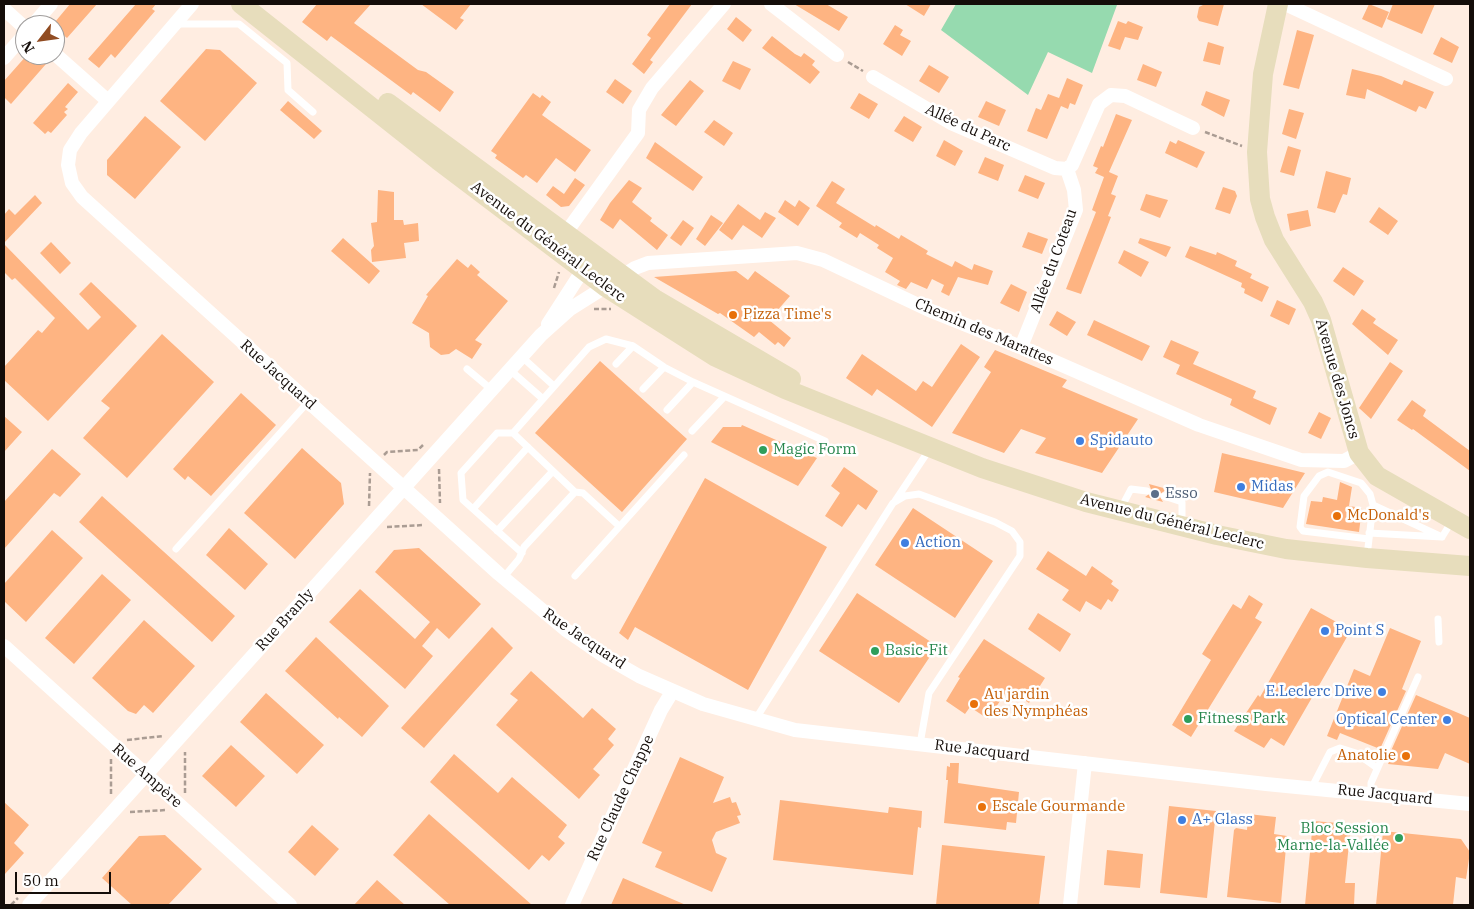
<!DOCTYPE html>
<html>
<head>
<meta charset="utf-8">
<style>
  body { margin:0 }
  #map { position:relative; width:1474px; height:909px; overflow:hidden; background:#ffede1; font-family:"IBM Plex Serif",serif }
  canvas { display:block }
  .frame { position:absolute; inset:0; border:5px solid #140d09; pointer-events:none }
  .north { position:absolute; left:15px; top:15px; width:50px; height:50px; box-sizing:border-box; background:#fff; border:1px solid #a19e9d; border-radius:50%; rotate:240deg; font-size:14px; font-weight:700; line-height:20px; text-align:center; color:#140d09 }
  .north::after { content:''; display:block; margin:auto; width:18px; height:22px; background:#914c22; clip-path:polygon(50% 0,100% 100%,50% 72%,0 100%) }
  .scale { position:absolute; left:15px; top:872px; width:96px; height:22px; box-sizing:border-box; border:2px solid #140d09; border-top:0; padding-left:6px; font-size:15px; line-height:18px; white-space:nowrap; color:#140d09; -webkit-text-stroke:4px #fff; paint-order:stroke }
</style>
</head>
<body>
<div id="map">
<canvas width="1474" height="909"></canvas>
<div class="frame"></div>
<div class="north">N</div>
<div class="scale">50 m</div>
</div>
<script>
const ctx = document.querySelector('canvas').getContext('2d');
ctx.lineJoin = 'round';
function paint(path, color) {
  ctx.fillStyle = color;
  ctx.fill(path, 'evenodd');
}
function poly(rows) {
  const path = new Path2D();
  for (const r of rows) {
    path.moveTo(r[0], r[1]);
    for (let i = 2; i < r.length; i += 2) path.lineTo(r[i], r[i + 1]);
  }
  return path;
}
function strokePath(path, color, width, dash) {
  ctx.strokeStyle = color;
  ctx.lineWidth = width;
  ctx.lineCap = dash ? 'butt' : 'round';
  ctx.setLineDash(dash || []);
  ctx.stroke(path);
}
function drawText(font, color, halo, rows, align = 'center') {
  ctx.font = font + ' "IBM Plex Serif",serif';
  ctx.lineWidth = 5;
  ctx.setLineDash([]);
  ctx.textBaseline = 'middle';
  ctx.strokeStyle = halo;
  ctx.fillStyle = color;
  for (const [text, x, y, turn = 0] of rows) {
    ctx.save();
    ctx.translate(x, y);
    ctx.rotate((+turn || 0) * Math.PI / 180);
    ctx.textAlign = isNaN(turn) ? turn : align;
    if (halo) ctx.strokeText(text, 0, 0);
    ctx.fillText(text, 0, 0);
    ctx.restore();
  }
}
paint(poly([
  [956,4,1113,4,1117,5,1092,73,1048,52,1028,95,941,30]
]), '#96daaf');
paint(poly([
  [70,4,97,4,67,38,55,28,55,22],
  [136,4,156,4,152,9,155,11,115,58,111,54,99,68,88,59],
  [317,4,371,4,354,23,418,70,426,72,454,92,440,112,413,92,411,95,331,36,327,41,302,22],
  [421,4,471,4,460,18,464,20,456,30],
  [670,4,692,4,650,60,653,62,644,74,632,64,651,38,647,35],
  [794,4,826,4,848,17,839,31],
  [905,4,931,4,924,16],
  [1205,4,1224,4,1218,26,1199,21,1197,17,1199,7],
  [1369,4,1389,12,1382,28,1362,19],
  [1393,4,1435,4,1422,34,1387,19],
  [736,17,752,30,743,42,727,29],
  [1118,21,1126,24,1128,21,1143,27,1138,40,1125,37,1120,50,1108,46],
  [895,25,903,30,900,35,911,41,902,56,883,44],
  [1297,30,1314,35,1299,89,1283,85],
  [772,36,795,54,801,57,804,53,815,61,812,65,820,72,810,84,762,48],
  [1441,37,1459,47,1452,63,1433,54],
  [1208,42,1224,47,1220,65,1203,61],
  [206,49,220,50,257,83,205,141,160,101],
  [27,55,35,55,46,64,11,104,4,97,4,81],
  [733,61,751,69,740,90,722,81],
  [1143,64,1162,72,1156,87,1137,80],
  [929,65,949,77,939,93,919,81],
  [1352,69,1381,76,1402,85,1404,80,1434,92,1426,109,1419,106,1416,112,1367,89,1365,99,1346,95],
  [1067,78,1083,85,1075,105,1070,103,1068,109,1061,106,1047,139,1027,131,1036,108,1041,110,1048,94,1059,98],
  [615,79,632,91,623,104,606,92],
  [690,80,704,91,676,126,661,115],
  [68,83,78,92,65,107,68,109,64,112,67,115,51,133,48,131,45,134,33,123],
  [1206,91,1230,100,1224,117,1201,105],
  [533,93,540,98,542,95,551,102,542,115,591,150,575,172,556,158,537,183,526,175,523,178,495,158,497,155,491,151],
  [859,93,878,104,869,119,850,108],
  [288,101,322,131,314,139,280,110],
  [986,101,1006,110,999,126,978,117],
  [1289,109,1304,113,1296,139,1282,134],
  [1116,114,1132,120,1109,172,1118,176,1111,194,1116,196,1108,216,1111,217,1081,294,1066,289,1096,212,1092,210,1104,177,1095,173,1098,168,1093,166,1101,146,1103,147],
  [145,116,181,147,135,199,107,175,107,160],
  [904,116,922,127,913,142,894,131],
  [714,120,733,133,724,146,704,132],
  [944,140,963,151,955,166,936,156],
  [1178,140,1205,152,1197,168,1165,153,1170,141,1176,144],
  [655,142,703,177,693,191,646,158],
  [1288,146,1301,150,1294,176,1280,172],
  [985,157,1004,165,998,181,978,173],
  [1326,171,1351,178,1347,195,1343,194,1335,213,1317,208],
  [1025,175,1045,183,1038,199,1018,191],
  [575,178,585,185,569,206,561,207,546,195,553,186,564,194],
  [629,180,642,188,632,202,652,218,650,221,668,235,657,250,620,219,613,229,600,220,610,203],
  [832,181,845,189,836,203,875,227,876,225,899,239,901,235,928,251,926,254,952,267,955,261,972,270,974,264,993,271,988,285,958,277,949,296,941,292,944,285,932,279,927,289,911,282,906,289,897,285,900,281,885,272,893,258,877,248,879,245,860,233,857,238,839,227,842,223,816,206],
  [1223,187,1235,191,1237,196,1230,214,1215,209],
  [378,190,394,192,394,220,403,220,404,225,418,223,419,241,404,243,406,258,372,262,371,250,374,246,371,223,377,222],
  [1146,194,1168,200,1160,218,1140,210],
  [35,195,42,203,4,243,4,215,9,209,15,215],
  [785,200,795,207,799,200,810,208,798,226,778,212],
  [738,204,760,220,765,212,776,218,762,238,743,225,732,240,719,230],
  [1379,207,1398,221,1388,235,1369,222],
  [1308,210,1311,226,1290,231,1287,214],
  [711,215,723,223,705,246,696,239],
  [683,220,694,228,681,246,670,238],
  [1028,232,1048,239,1042,254,1022,247],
  [343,238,380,271,369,284,331,251],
  [1140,238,1165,245,1171,247,1166,257,1138,243],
  [51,242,71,263,60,274,40,253],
  [4,244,88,330,101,317,79,294,91,282,137,326,48,421,4,380,4,367,38,330,42,333,55,318,15,278,12,280,4,272],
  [1190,246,1216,255,1217,252,1237,261,1235,266,1252,274,1250,278,1269,287,1262,302,1244,293,1245,289,1241,287,1242,283,1185,257],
  [1124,250,1149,262,1141,277,1118,263],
  [457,259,468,268,471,264,480,272,477,275,508,301,475,340,482,344,472,359,456,349,449,354,441,355,430,347,429,333,412,323,428,296,426,295],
  [1343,267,1364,281,1354,296,1333,281],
  [736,271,748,280,755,271,790,296,769,320,791,338,784,347,778,342,775,345,759,332,754,337,720,313,718,314,654,277],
  [1011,284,1027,292,1019,312,1000,303],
  [1277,300,1296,309,1289,325,1270,316],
  [1362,309,1376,319,1373,323,1398,340,1388,355,1352,324],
  [1057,311,1076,322,1067,336,1049,325],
  [1094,320,1150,346,1142,361,1087,335],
  [162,334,214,382,127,478,83,438,110,408,101,401],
  [1171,340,1199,352,1193,364,1256,391,1253,398,1277,408,1270,425,1230,405,1232,399,1176,374,1180,365,1163,357],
  [961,344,980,357,932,427,877,389,872,396,846,378,862,354,916,391,923,381,932,387],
  [995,350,1067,380,1062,387,1138,419,1102,473,1035,453,1046,438,1021,429,1004,453,952,433,991,372,984,367],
  [600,361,687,439,622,512,535,433],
  [1390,362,1403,371,1371,419,1359,408],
  [241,393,276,425,211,496,188,476,185,480,173,469],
  [1412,400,1426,410,1423,416,1470,451,1470,471,1413,429,1412,430,1397,420],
  [1319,412,1331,418,1321,439,1308,433],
  [4,416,22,432,4,452],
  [742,425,817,458,798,486,711,442,723,427,741,427],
  [302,448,341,483,344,504,295,559,244,513],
  [52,449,81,474,60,497,54,493,4,549,4,502],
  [1222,453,1305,473,1283,508,1214,492],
  [844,467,878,491,866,510,858,504,842,527,825,516,840,493,831,486],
  [705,478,827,547,748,690,635,627,628,640,619,633],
  [1340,482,1352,487,1349,506,1362,508,1359,532,1306,524,1311,501,1322,502,1323,497,1337,500],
  [1149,484,1167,489,1159,495,1163,502,1145,497,1152,492],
  [102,496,235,616,212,642,79,522],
  [913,508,993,561,955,618,875,565],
  [229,528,268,564,245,590,206,555],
  [52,530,83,558,26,622,4,601,4,584],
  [419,548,481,604,449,639,437,628,422,646,433,656,405,689,329,622,360,589,415,639,430,622,375,572,394,550],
  [1048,551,1086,576,1092,566,1113,581,1111,584,1119,590,1112,602,1108,599,1101,610,1086,601,1080,612,1062,600,1069,590,1036,569],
  [102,574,131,600,74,664,45,638],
  [857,593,937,646,899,703,819,651],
  [1249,595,1263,604,1255,618,1262,622,1191,737,1172,725,1211,660,1202,654,1233,604,1241,609],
  [1311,608,1351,630,1284,746,1271,738,1264,748,1234,731,1258,695,1260,697],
  [1038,613,1071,634,1060,652,1028,629],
  [144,620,195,666,153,713,144,705,136,714,128,711,92,678],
  [492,627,513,648,424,748,401,728],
  [1390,628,1421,641,1402,689,1406,691,1380,749,1340,733,1337,740,1327,736,1354,669,1370,676],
  [316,637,389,706,362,737,339,717,338,719,285,671],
  [984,639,1045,678,1029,703,1008,689,988,719,970,707,965,714,946,701,960,678,958,677],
  [531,671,583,718,592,708,616,729,608,739,614,745,593,769,600,775,579,799,496,725,518,700,510,694],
  [266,693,324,745,297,774,240,722],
  [1416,695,1470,718,1470,764,1445,753,1438,769,1388,764,1392,754,1390,753],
  [231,745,265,776,236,807,202,776],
  [454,754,498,793,512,777,567,825,558,837,565,843,549,861,542,855,529,870,430,782],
  [680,757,724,777,713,803,730,797,732,803,736,802,741,815,737,816,740,823,716,832,712,840,716,853,727,858,712,892,655,867,662,852,642,843],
  [950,763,959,763,958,783,1019,792,1016,823,1007,822,1006,830,944,823,948,780,946,780,947,766,950,767],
  [780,800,888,813,889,807,922,811,921,828,918,827,913,875,773,860],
  [4,802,29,825,14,843,24,853,4,875],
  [1169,806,1216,811,1207,898,1160,893],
  [429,814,532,905,450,905,393,855],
  [1248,814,1276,817,1274,834,1287,836,1281,903,1227,897,1234,830,1236,828,1247,830],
  [1313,821,1351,824,1345,883,1355,883,1354,905,1305,905],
  [312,825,339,849,315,876,288,852],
  [1383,831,1461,839,1470,852,1466,879,1456,877,1453,905,1376,905],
  [165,835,202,869,168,905,132,905,102,878,139,836],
  [942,845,1045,856,1039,905,936,905],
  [1107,850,1143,854,1140,888,1104,885],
  [623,878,686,905,611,905],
  [377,880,405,905,354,905]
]), '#feb482');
strokePath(poly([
  [848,62,863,71],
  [1205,132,1242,146],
  [554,288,559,272],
  [594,309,611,309],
  [384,455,387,452,418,450,423,445],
  [439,469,440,503],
  [369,506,370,473],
  [387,527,424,525],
  [127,740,163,736],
  [111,759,111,794],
  [185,793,185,752],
  [130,812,167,810],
  [11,905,18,898]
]), '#aa9c93', 2.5, [5, 2.5]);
strokePath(poly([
  [177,24,239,24,287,63,288,90,313,112],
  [522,357,554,386],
  [616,364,633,346],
  [467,369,492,390],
  [510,370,543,399],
  [643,389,664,367],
  [667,410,693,382],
  [692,431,724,397],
  [513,433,497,433,461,473,463,500,522,553],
  [575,492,513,433,589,347,606,339,633,346,664,367,693,382,825,441],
  [1164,496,1182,502,1182,524],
  [895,501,929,450],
  [473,509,528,447],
  [1120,510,1131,489,1147,491],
  [497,531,553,471],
  [1369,533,1442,537,1373,505],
  [1442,537,1452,521],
  [176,549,308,402],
  [1367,556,1373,505,1370,494,1361,483,1328,472,1319,476,1304,496,1300,527,1303,531,1369,539],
  [575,576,684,455],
  [503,578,519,559,524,547,575,492,583,493,619,526],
  [1438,619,1439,642],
  [755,720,893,503,905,496,919,494,995,522,1012,531,1020,542,1020,556,929,693,920,744],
  [1312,787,1330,752,1340,748,1356,753,1377,768],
  [1371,793,1371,783,1418,677]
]), '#fff', 7);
strokePath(poly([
  [192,4,81,133,70,150,68,165,72,183,82,197,499,574,566,630,604,656,639,676,703,704,795,730,1266,784,1470,804],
  [771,4,837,55],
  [1285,4,1446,79],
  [4,9,25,28],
  [33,25,51,4],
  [55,54,108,101],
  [4,58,25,34],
  [873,77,951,123,1055,168,1067,169],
  [1067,169,1072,165,1099,104,1111,95,1125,96,1193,128],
  [560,241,638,133,639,110,652,88,724,4],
  [548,324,588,262],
  [1021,347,1076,210,1074,190,1067,169],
  [4,646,290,905],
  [29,905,541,335,570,309,635,268,648,263,797,253,823,260,929,310,1021,347,1199,425,1301,460,1344,461,1359,453],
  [572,905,661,710,672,692],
  [1070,905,1085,763]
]), '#fff', 14);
strokePath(poly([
  [241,4,438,160,606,287,716,357,785,389,982,468,1086,502,1217,535,1286,549,1367,558,1470,566],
  [1278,4,1263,74,1257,152,1260,199,1265,217,1274,240,1313,302,1321,320,1359,453,1377,476,1470,529],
  [388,103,656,300,791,379]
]), '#e7ddbc', 20);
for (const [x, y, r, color] of [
  [733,315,5,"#e8710a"],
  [1080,441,5,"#3f7fe0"],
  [763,450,5,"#2e9e5b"],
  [1241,487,5,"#3f7fe0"],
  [1155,494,5,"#5c6f8a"],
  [1337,516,5,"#e8710a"],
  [905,543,5,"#3f7fe0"],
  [1325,631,5,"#3f7fe0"],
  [875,651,5,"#2e9e5b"],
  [1382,692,5,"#3f7fe0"],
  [974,704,5,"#e8710a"],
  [1188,719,5,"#2e9e5b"],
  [1447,720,5,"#3f7fe0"],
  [1406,756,5,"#e8710a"],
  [982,807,5,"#e8710a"],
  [1182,820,5,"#3f7fe0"],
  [1399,838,5,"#2e9e5b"]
]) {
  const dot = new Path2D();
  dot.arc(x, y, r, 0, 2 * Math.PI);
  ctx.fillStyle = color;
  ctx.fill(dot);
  strokePath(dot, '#fff', 2);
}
drawText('15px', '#140d09', '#fff', [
  ["Allée du Parc",968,128,25],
  ["Avenue du Général Leclerc",548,242,37],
  ["Allée du Coteau",1054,261,-70],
  ["Chemin des Marattes",984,332,23],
  ["Rue Jacquard",278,375,42],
  ["Avenue des Joncs",1337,379,74],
  ["Avenue du Général Leclerc",1172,522,14],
  ["Rue Branly",285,620,-48],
  ["Rue Jacquard",584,639,34],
  ["Rue Jacquard",982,751,7],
  ["Rue Ampère",147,776,42],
  ["Rue Jacquard",1385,795,6],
  ["Rue Claude Chappe",621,798,-65]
]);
drawText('15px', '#c56008', '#fff', [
  ["Pizza Time's",743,315],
  ["McDonald's",1347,516],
  ["Au jardin",984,695],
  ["des Nymphéas",984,712],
  ["Anatolie",1396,756,"right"],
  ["Escale Gourmande",992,807]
], 'left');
drawText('15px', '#366cbe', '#fff', [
  ["Spidauto",1090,441],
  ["Midas",1251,487],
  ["Action",915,543],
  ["Point S",1335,631],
  ["E.Leclerc Drive",1372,692,"right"],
  ["Optical Center",1437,720,"right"],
  ["A+ Glass",1192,820]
], 'left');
drawText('15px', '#27864d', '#fff', [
  ["Magic Form",773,450],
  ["Basic-Fit",885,651],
  ["Fitness Park",1198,719],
  ["Bloc Session",1389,829,"right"],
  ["Marne-la-Vallée",1389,846,"right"]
], 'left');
drawText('15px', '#4e5e75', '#fff', [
  ["Esso",1165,494]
], 'left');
</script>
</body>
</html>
